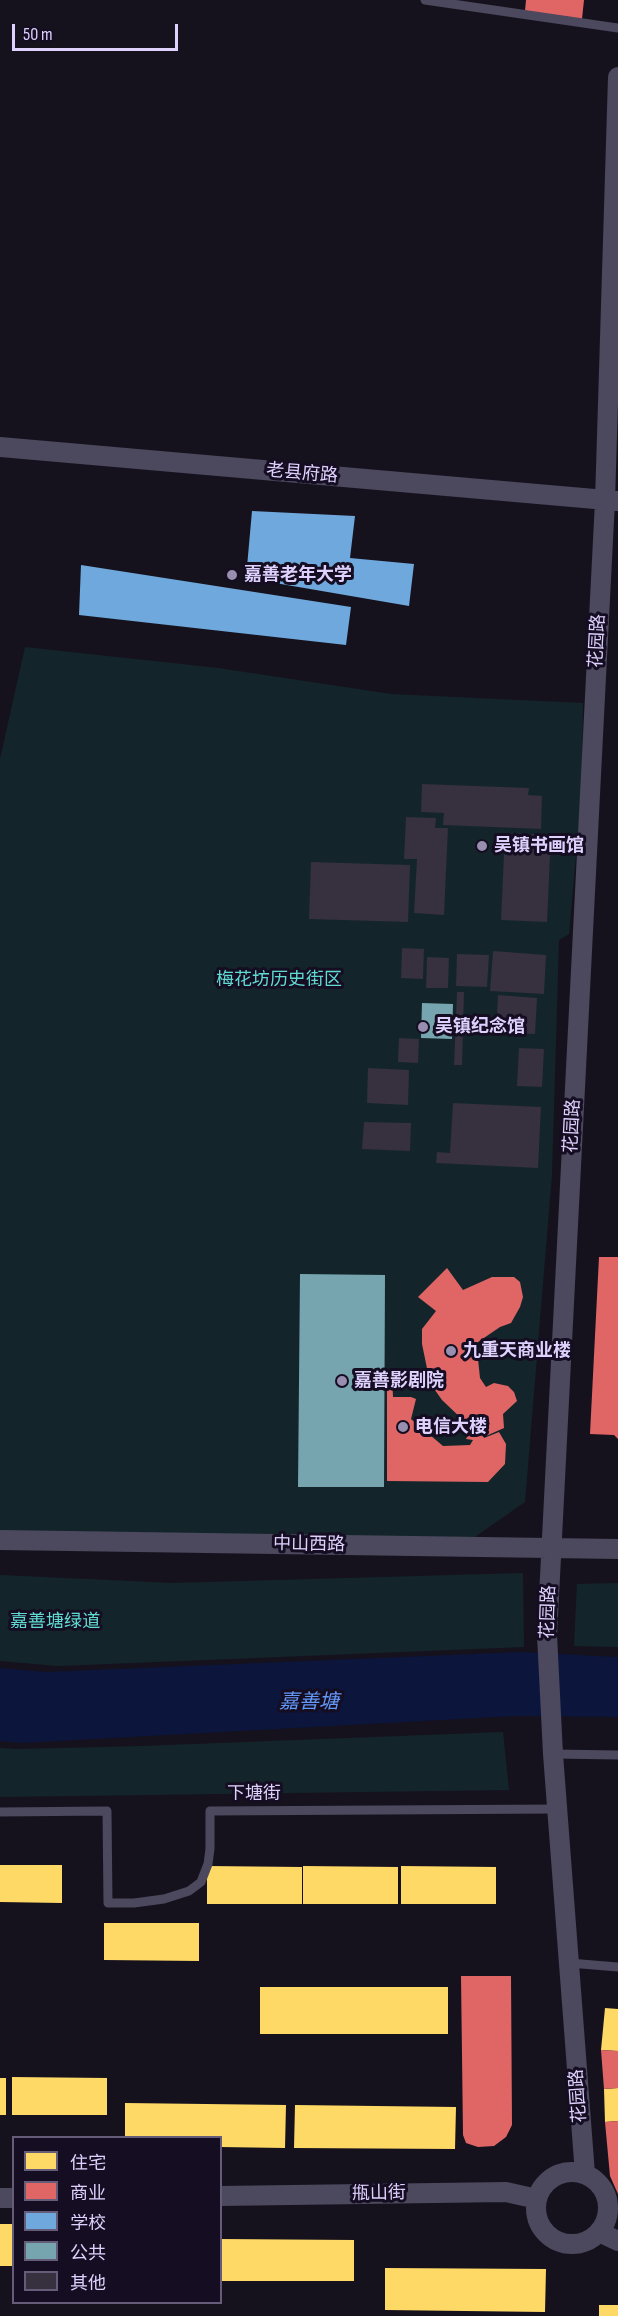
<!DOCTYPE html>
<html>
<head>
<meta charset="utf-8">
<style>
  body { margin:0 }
  #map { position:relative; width:618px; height:2316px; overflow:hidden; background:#16121d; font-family:"Sofia Sans Condensed","Noto Sans SC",sans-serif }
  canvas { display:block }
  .legend { position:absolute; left:12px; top:2136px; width:210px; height:168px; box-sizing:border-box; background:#150e22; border:2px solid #655c7a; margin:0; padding:8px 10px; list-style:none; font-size:18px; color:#ded1fd }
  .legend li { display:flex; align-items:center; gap:12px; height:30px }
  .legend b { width:30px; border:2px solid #655c7a }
  .scale { position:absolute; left:12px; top:24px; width:166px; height:27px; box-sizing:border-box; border:3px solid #ded1fd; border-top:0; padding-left:8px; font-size:18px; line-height:21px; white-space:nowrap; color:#ded1fd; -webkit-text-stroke:4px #150e22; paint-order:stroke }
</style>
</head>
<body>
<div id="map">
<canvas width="618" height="2316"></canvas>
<ul class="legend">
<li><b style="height:16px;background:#ffd966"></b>住宅</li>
<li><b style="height:16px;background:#e06666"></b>商业</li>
<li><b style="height:16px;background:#6fa8dc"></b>学校</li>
<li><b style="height:16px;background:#76a5af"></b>公共</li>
<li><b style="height:16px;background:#36303f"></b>其他</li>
</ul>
<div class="scale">50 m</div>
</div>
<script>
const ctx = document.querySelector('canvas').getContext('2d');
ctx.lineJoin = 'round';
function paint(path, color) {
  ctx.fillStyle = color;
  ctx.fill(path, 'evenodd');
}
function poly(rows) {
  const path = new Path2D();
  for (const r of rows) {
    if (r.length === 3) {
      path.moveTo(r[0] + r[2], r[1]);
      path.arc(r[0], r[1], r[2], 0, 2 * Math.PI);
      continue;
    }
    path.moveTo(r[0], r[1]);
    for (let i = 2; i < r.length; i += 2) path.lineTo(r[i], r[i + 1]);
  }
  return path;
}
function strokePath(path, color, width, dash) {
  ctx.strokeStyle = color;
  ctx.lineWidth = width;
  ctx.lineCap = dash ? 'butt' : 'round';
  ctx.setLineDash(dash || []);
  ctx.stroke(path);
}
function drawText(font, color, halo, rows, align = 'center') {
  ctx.font = font + ' "Sofia Sans Condensed","Noto Sans SC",sans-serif';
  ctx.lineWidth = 6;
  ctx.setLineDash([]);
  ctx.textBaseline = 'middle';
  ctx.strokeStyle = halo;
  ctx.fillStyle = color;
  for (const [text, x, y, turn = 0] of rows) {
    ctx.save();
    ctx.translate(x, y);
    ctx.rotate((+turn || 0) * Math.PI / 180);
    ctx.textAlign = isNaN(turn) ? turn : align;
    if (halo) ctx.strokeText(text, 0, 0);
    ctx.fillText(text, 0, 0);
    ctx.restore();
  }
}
paint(poly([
  [25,647,218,668,391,694,583,703,582,788,569,934,559,940,552,1174,525,1502,472,1539,0,1533,0,759],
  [523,1573,524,1647,58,1666,0,1661,0,1575,173,1583],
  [618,1583,618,1647,574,1646,577,1584],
  [503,1732,509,1790,0,1797,0,1748,19,1749,142,1746]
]), '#13252a');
paint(poly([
  [521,1652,618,1657,618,1717,515,1716,21,1743,0,1741,0,1668,46,1672]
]), '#0c153b');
paint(poly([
  [0,1865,62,1865,62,1903,0,1902],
  [207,1866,302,1867,302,1904,207,1904],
  [303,1866,398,1867,398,1904,303,1904],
  [401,1866,496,1867,496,1904,401,1904],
  [104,1923,199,1923,199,1961,104,1960],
  [260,1987,448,1987,448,2034,260,2034],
  [605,2008,618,2009,618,2051,601,2050],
  [12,2077,107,2078,107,2115,12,2115],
  [0,2078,6,2078,6,2115,0,2115],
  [618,2088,618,2121,605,2122,604,2089],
  [125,2103,286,2105,285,2148,220,2147,220,2138,125,2138],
  [295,2105,456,2107,455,2149,294,2148],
  [0,2224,14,2224,14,2266,0,2266],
  [220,2239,354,2240,354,2281,220,2281],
  [385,2268,546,2269,545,2312,385,2310],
  [599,2305,618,2305,618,2316,599,2316]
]), '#ffd966');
paint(poly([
  [526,0,584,0,582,19,525,11],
  [599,1257,618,1257,618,1439,614,1435,590,1434],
  [447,1268,463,1290,492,1277,514,1277,520,1282,523,1297,520,1307,511,1323,500,1327,478,1342,478,1359,480,1378,486,1387,494,1383,508,1386,514,1392,517,1401,503,1414,504,1428,486,1436,473,1429,463,1420,442,1400,430,1383,422,1344,422,1329,436,1311,418,1297],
  [387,1376,392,1376,393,1397,411,1397,416,1399,411,1419,443,1446,470,1445,473,1440,466,1439,469,1433,483,1435,484,1438,499,1432,506,1444,505,1464,488,1482,387,1481],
  [461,1976,511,1976,512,2125,506,2137,494,2146,478,2147,466,2143,463,2135],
  [601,2050,618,2051,618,2088,604,2089],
  [618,2121,618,2194,610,2176,605,2122]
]), '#e06666');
paint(poly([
  [252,511,355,516,350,558,414,564,409,606,246,578],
  [81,565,351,607,346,645,79,615]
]), '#6fa8dc');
paint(poly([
  [422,1003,453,1004,452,1039,421,1038],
  [300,1274,385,1275,384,1487,298,1487]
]), '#76a5af');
paint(poly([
  [422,784,529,788,528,795,542,796,541,829,443,825,444,813,421,812],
  [406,817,436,818,435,828,448,828,444,915,414,913,417,859,404,859],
  [505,833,551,835,547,922,501,920],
  [311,862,410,865,408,922,309,919],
  [402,948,424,949,423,979,401,978],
  [493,951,546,955,544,994,490,991],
  [457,954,489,955,487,987,456,986],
  [427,957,449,958,448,988,426,988],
  [457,992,464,992,462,1065,454,1065],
  [498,995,537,998,535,1034,496,1032],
  [399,1038,419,1039,418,1063,398,1062],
  [519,1048,544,1049,542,1087,517,1086],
  [368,1068,409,1070,408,1105,367,1103],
  [453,1103,541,1107,538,1168,436,1163,437,1152,450,1153],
  [364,1122,411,1123,410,1151,362,1149]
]), '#36303f');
strokePath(poly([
  [425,0,618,28],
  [553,1754,618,1755],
  [0,1812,107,1811,108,1903,134,1903,164,1899,189,1891,201,1882,208,1864,210,1849,210,1811,558,1809],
  [569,1963,618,1967]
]), '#4c485e', 9);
strokePath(poly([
  [0,447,618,501],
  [0,1540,618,1549],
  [572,2208,36],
  [585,2174,553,1754,547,1635,605,501,618,77],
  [220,2196,506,2192,537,2199],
  [0,2198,14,2198],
  [599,2232,618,2241]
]), '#4c485e', 20);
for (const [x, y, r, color] of [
  [232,575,6,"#988eaf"],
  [482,846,6,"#988eaf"],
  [423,1027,6,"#988eaf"],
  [451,1351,6,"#988eaf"],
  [342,1381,6,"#988eaf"],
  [403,1427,6,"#988eaf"]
]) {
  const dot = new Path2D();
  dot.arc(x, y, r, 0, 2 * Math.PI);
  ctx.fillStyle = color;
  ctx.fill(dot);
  strokePath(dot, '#150e22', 2);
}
drawText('18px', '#ded1fd', '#150e22', [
  ["老县府路",302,474,5],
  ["花园路",598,641,-87],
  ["花园路",573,1126,-87],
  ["中山西路",309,1545,1],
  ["花园路",549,1612,-88],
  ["下塘街",254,1794],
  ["花园路",579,2096,-94],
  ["甁山街",379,2194,-1]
]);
drawText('bold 18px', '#ded1fd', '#150e22', [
  ["嘉善老年大学",244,575],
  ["吴镇书画馆",494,846],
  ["吴镇纪念馆",435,1027],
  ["九重天商业楼",463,1351],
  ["嘉善影剧院",354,1381],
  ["电信大楼",415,1427]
], 'left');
drawText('18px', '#5fdbd2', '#150e22', [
  ["梅花坊历史街区",279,980],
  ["嘉善塘绿道",55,1622]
]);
drawText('italic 20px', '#6299fa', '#150e22', [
  ["嘉善塘",309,1703]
]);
</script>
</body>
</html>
